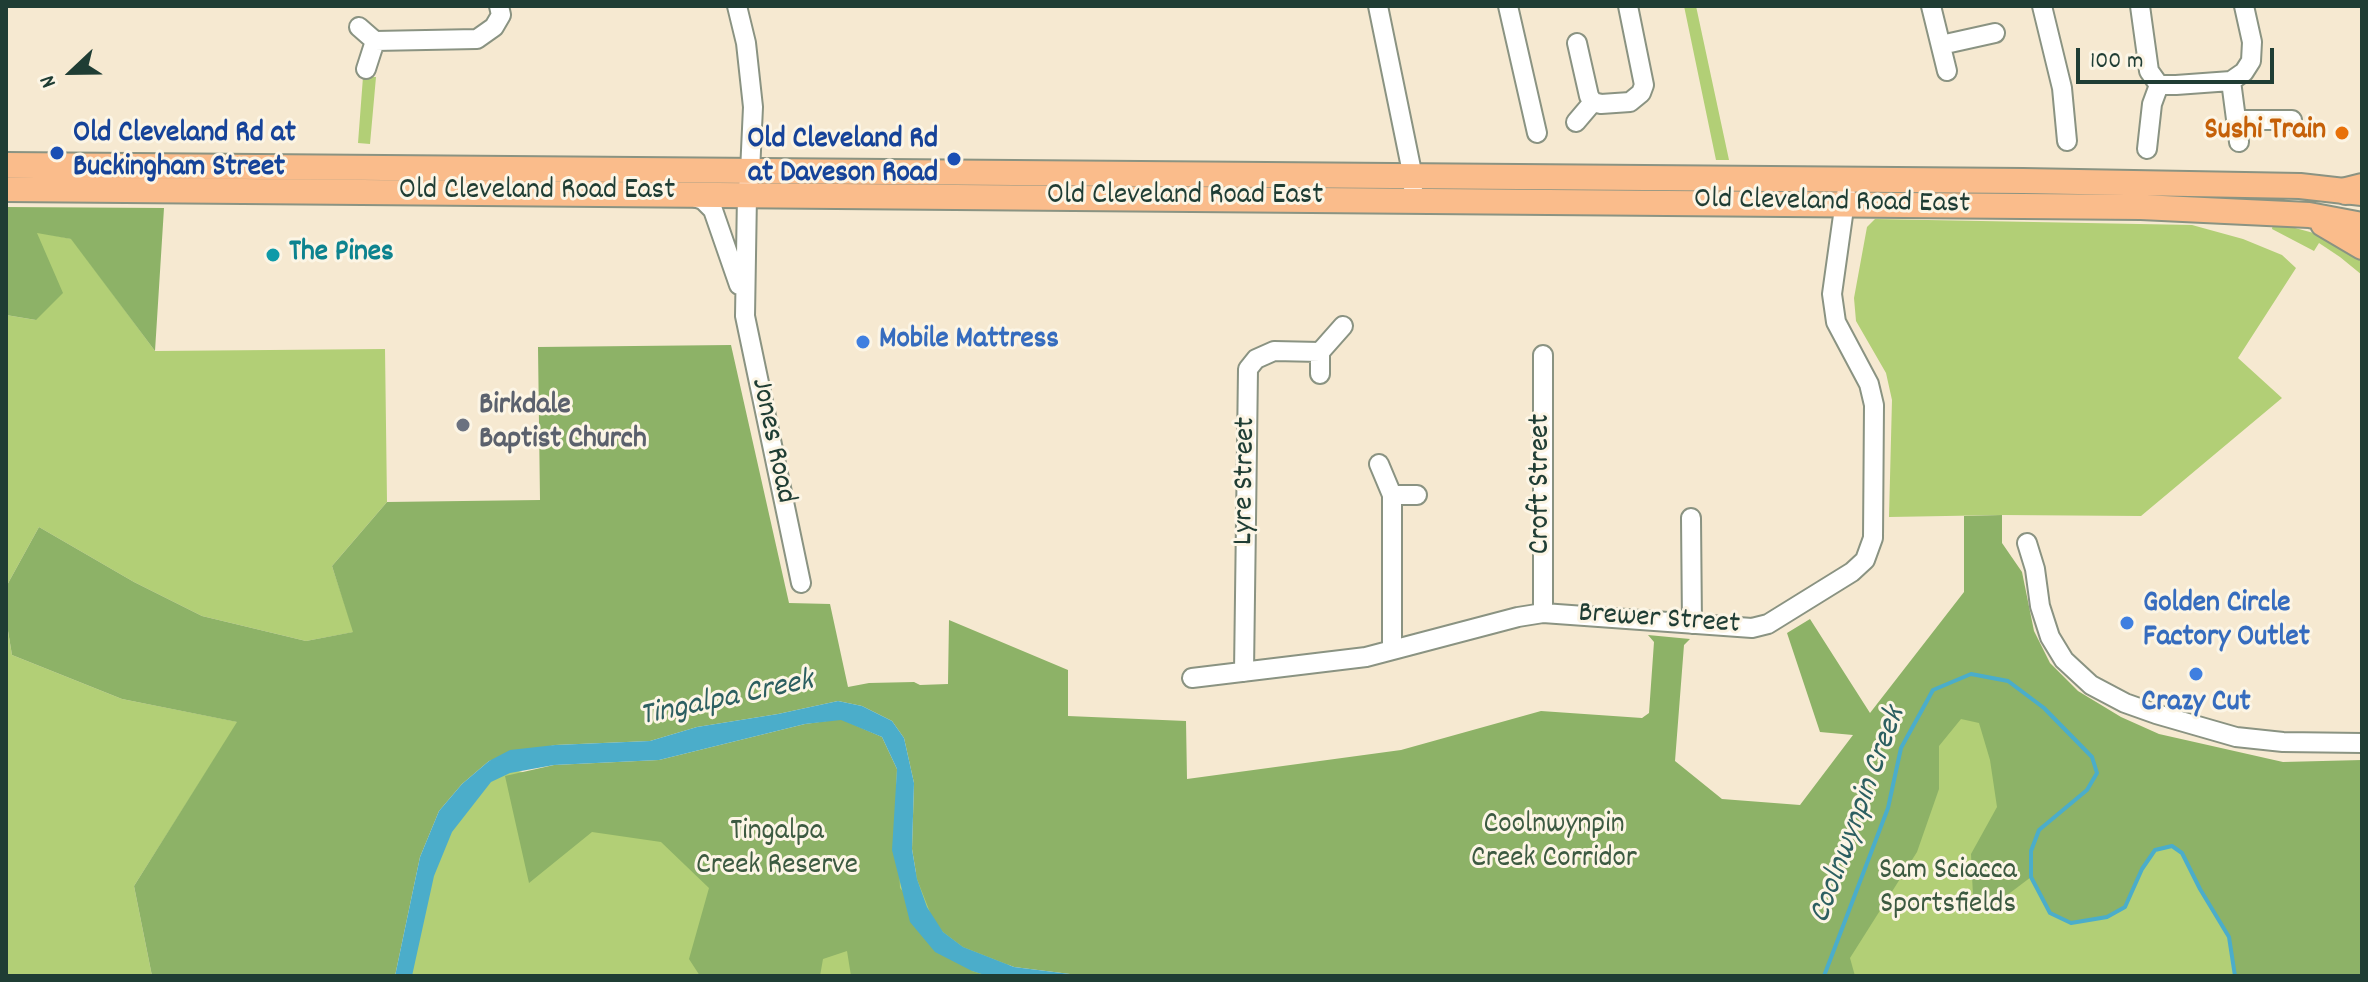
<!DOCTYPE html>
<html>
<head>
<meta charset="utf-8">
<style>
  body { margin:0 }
  #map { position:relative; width:2368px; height:982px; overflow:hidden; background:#f6e9d1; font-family:Dekko,sans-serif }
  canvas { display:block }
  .frame { position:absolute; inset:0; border:8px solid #1f3d34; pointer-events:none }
  .north { position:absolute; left:32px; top:32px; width:80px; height:80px; -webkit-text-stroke:6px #fcf5e5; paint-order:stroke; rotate:248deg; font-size:22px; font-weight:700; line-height:32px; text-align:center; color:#1f3d34 }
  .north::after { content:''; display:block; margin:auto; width:28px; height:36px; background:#1f3d34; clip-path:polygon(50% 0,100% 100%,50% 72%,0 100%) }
  .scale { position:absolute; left:2076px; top:48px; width:198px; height:36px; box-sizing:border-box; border:4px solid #1f3d34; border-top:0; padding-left:10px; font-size:24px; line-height:28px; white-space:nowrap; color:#1f3d34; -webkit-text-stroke:6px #fcf5e5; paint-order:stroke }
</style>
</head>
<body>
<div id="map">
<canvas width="2368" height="982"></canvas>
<div class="frame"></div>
<div class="north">N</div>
<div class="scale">100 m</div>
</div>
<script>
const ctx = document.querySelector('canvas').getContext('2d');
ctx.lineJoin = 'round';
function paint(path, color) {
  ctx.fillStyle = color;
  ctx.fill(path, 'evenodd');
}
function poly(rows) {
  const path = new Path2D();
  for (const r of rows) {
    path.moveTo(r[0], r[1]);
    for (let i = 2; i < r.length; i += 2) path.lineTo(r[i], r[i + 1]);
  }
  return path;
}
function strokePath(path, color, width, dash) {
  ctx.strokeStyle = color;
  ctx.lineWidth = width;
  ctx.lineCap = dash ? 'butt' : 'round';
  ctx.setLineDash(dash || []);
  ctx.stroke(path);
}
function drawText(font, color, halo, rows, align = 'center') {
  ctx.font = font + ' Dekko,sans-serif';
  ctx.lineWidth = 6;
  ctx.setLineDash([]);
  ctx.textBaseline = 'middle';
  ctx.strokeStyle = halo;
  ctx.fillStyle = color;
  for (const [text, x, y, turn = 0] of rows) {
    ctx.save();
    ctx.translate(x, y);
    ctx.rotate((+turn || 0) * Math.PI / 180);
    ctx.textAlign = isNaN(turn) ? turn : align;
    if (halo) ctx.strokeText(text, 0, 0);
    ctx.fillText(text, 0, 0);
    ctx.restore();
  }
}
paint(poly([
  [1684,6,1696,6,1729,160,1716,160],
  [363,77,376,77,370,144,358,143],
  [1875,219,2192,225,2243,239,2282,255,2296,268,2238,358,2282,398,2141,516,2002,515,1889,517,1892,400,1886,373,1856,321,1854,298,1867,227],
  [2273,222,2321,235,2362,255,2362,275,2340,257,2319,243,2314,251,2272,229],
  [37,232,72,239,155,351,385,349,387,502,332,566,354,632,306,641,202,616,134,582,39,527,6,587,6,315,36,320],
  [6,619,12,655,122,699,238,722,134,886,152,976,6,976],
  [1971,674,2125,906,2142,869,2155,850,2172,846,2182,853,2200,889,2229,937,2235,976,1825,976],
  [501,767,903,860,1020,976,406,976,433,851]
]), '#b2cf76');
paint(poly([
  [6,207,164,208,155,351,71,239,37,233,63,293,36,320,6,315],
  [731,345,789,603,830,604,848,687,869,683,914,682,920,685,948,684,949,620,1068,670,1068,716,1186,721,1187,779,1401,750,1541,711,1642,718,1649,713,1654,642,1648,635,1690,639,1684,645,1675,761,1722,799,1800,805,1853,735,1820,732,1787,633,1810,619,1870,713,1964,592,1964,516,2002,515,2002,543,2022,572,2034,631,2050,663,2078,691,2121,717,2159,734,2283,762,2362,760,2362,976,2235,976,2229,937,2200,889,2182,854,2172,846,2155,850,2142,869,2125,907,2107,917,2071,923,2050,913,2031,877,2002,899,1973,896,1971,854,1997,807,1990,760,1979,723,1961,719,1939,746,1939,789,1917,852,1850,958,1855,976,1086,976,1014,967,963,947,943,932,933,920,917,879,912,849,914,783,904,738,892,721,862,706,838,701,778,714,697,727,650,741,555,745,489,761,462,784,439,811,420,857,395,976,152,976,134,886,237,722,122,699,12,655,6,619,6,587,39,527,134,582,202,616,306,641,353,632,332,566,387,502,540,500,538,347],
  [841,719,882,737,897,769,896,802,900,888,972,971,988,976,851,976,847,951,823,959,820,976,700,976,689,959,709,888,661,842,592,832,529,883,505,776,554,765,659,760,805,724]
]), '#8db267');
paint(poly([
  [838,701,862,706,892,721,904,738,914,783,912,849,917,879,927,907,943,932,963,947,1014,967,1086,976,988,976,972,971,935,952,910,922,892,850,897,769,882,737,841,720,805,724,659,760,554,765,510,773,491,782,452,832,434,876,412,976,395,976,420,857,439,811,462,784,489,761,510,750,555,745,650,741,697,727,778,714]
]), '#4badca');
strokePath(poly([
  [1824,976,1888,808,1901,748,1933,690,1971,674,2008,681,2044,708,2092,757,2097,773,2087,790,2039,830,2031,851,2031,877,2050,913,2071,923,2107,917,2125,907,2142,869,2155,850,2172,846,2182,853,2200,889,2229,937,2235,976]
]), '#4badca', 4);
const minor = poly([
  [737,6,746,43,753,107,750,172,747,195,745,316,801,583],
  [1378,6,1413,177,1413,188],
  [1508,6,1537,133],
  [1931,6,1947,71],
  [2042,6,2062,88,2067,141],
  [2140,6,2149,71,2159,85,2176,85,2231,81,2244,72,2251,61,2252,42,2244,6],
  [359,27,375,41,366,69],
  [375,41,477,39,494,27,501,15,499,6],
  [1577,43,1589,96,1593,102,1601,104,1630,102,1641,93,1644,85,1628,6],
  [1941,45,1995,33],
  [2231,81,2239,142],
  [2236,120,2292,120],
  [1576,122,1593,102],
  [2147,149,2152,104,2159,85],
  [691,196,703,200,713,210,739,285],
  [1320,374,1320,352,1343,326],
  [1379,464,1392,495,1417,495],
  [1691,518,1692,624],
  [2027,543,2035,569,2040,606,2050,637,2064,660,2091,685,2125,703,2156,714,2236,737,2283,742,2362,743],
  [1543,613,1543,355],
  [1392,650,1392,495],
  [1244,672,1248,369,1256,359,1274,351,1320,352],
  [1192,678,1366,657,1518,617,1543,613,1752,628,1768,624,1852,572,1865,560,1873,538,1874,405,1869,384,1836,322,1832,294,1846,194]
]);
const major = poly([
  [6,165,2023,181,2300,186,2362,193],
  [6,189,2141,207,2309,215,2362,225],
  [2323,224,2362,247]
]);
const highway = poly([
  [2346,191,2362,187]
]);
strokePath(minor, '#8a9382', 22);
strokePath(major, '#8a9382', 28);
strokePath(highway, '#8a9382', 30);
strokePath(minor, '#fff', 18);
strokePath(major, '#fabc8b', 24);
strokePath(highway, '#fabc8b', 26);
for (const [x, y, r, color] of [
  [2342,133,8,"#e8710a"],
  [57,153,8,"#1a4fb4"],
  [954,159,8,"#1a4fb4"],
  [273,255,8,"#0f9aa8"],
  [863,342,8,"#3f7fe0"],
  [463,425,8,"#6b7280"],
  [2127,623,8,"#3f7fe0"],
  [2196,674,8,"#3f7fe0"]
]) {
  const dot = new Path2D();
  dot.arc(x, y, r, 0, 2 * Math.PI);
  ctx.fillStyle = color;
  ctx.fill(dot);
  strokePath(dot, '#fcf5e5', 3);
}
drawText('bold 30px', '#c56008', '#fcf5e5', [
  ["Sushi Train",2326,133]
], 'right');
drawText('bold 30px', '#164399', '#fcf5e5', [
  ["Old Cleveland Rd at",73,136],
  ["Buckingham Street",73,170],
  ["Old Cleveland Rd",938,142,"right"],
  ["at Daveson Road",938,176,"right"]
], 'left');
drawText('30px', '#1f3d34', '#fcf5e5', [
  ["Old Cleveland Road East",537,193],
  ["Old Cleveland Road East",1185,198],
  ["Old Cleveland Road East",1832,204,1],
  ["Jones Road",771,441,78],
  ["Lyre Street",1247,481,-89],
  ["Croft Street",1543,484,-90],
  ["Brewer Street",1659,621,4]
]);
drawText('bold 30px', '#0d838f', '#fcf5e5', [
  ["The Pines",289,255]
], 'left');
drawText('bold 30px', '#366cbe', '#fcf5e5', [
  ["Mobile Mattress",879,342],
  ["Golden Circle",2143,606],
  ["Factory Outlet",2143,640],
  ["Crazy Cut",2196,705,"center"]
], 'left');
drawText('bold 30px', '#5b616d', '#fcf5e5', [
  ["Birkdale",479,408],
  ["Baptist Church",479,442]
], 'left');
drawText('30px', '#3c5a41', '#fcf5e5', [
  ["Coolnwynpin",1554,827],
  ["Creek Corridor",1554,861],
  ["Tingalpa",777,834],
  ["Creek Reserve",777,868],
  ["Sam Sciacca",1948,873],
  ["Sportsfields",1948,907]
]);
drawText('italic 32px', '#2c5f61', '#fcf5e5', [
  ["Tingalpa Creek",727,701,-12],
  ["Coolnwynpin Creek",1860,816,-70]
]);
</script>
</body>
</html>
